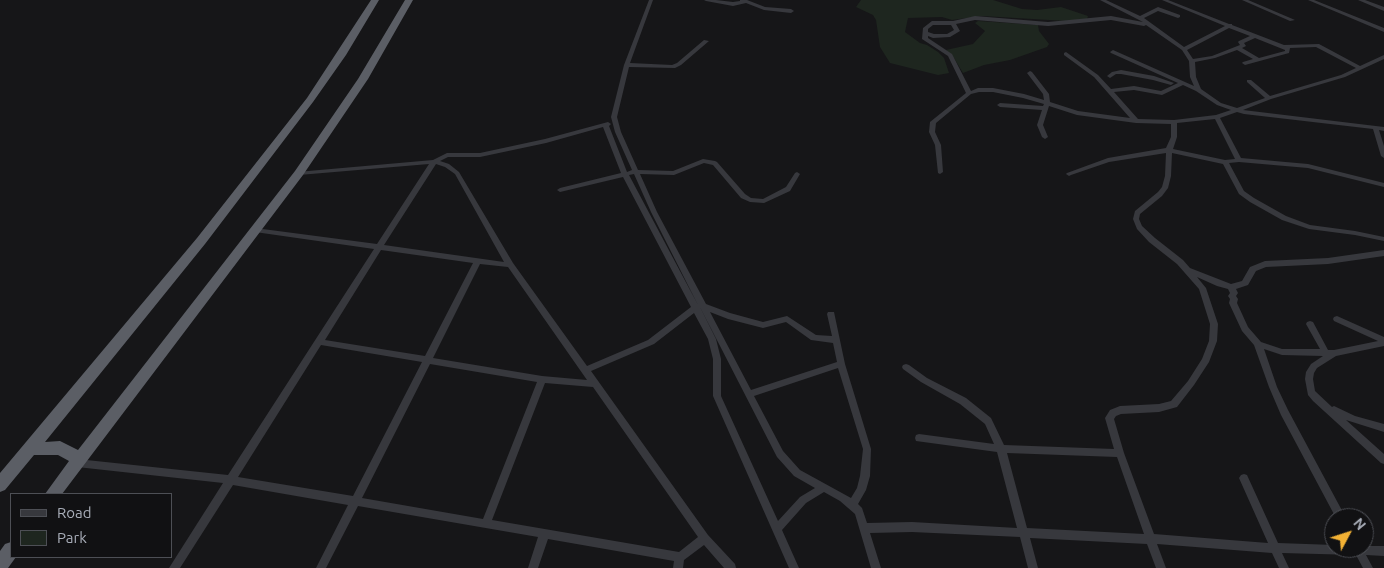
<!DOCTYPE html>
<html>
<head>
<meta charset="utf-8">
<style>
  body { margin:0 }
  #map { position:relative; width:1384px; height:568px; overflow:hidden; background:#161618; font-family:Ubuntu,sans-serif }
  canvas { display:block }
  .legend { position:absolute; left:10px; top:493px; width:162px; height:65px; box-sizing:border-box; background:#111113; border:1px solid #4d4f55; margin:0; padding:6px 9px; list-style:none; font-size:15px; color:#a8adb8 }
  .legend li { display:flex; align-items:center; gap:10px; height:25px }
  .legend b { width:25px; border:1px solid #4d4f55 }
  .north { position:absolute; left:1324px; top:508px; width:50px; height:50px; box-sizing:border-box; background:#111113; border:1px solid #4d4f55; border-radius:50%; rotate:50deg; font-size:14px; font-weight:700; line-height:20px; text-align:center; color:#a8adb8 }
  .north::after { content:''; display:block; margin:auto; width:18px; height:22px; background:#f2b134; clip-path:polygon(50% 0,100% 100%,50% 72%,0 100%) }
</style>
</head>
<body>
<div id="map">
<canvas width="1384" height="568"></canvas>
<ul class="legend">
<li><b style="height:6px;background:#37383d"></b>Road</li>
<li><b style="height:14px;background:#1e261f"></b>Park</li>
</ul>
<div class="north">N</div>
</div>
<script>
const ctx = document.querySelector('canvas').getContext('2d');
ctx.lineJoin = 'round';
function paint(path, color) {
  ctx.fillStyle = color;
  ctx.fill(path, 'evenodd');
}
function poly(rows) {
  const path = new Path2D();
  for (const r of rows) {
    path.moveTo(r[0], r[1]);
    for (let i = 2; i < r.length; i += 2) path.lineTo(r[i], r[i + 1]);
  }
  return path;
}
paint(poly([
  [861,0,993,0,1022,9,1037,10,1061,7,1088,16,1087,19,1066,21,982,16,952,20,942,17,908,18,905,32,920,43,927,45,938,52,944,58,949,73,938,75,890,63,880,47,876,20,873,15,856,7],
  [978,21,1038,25,1039,31,1049,44,1047,47,1010,60,984,65,963,73,954,58,946,50,973,44,985,31,975,23]
]), '#1e261f');
paint(poly([
  [649,0,653,0,630,63,672,65,677,63,704,40,709,41,681,65,675,68,629,67,617,117,621,132,638,170,673,171,703,159,715,161,717,162,745,194,751,198,763,199,786,187,795,173,797,172,800,174,790,191,764,203,750,202,741,198,713,165,704,163,674,175,640,174,657,212,706,304,730,313,763,322,787,316,816,335,832,336,827,314,828,312,834,312,845,364,871,449,870,476,866,490,858,504,862,508,867,523,912,522,1017,528,997,452,916,441,915,438,916,435,919,434,994,444,985,424,960,404,921,382,903,369,902,367,903,365,906,364,909,365,927,378,966,398,991,418,1004,445,1114,449,1105,418,1110,410,1120,406,1159,404,1171,401,1188,381,1202,359,1209,341,1210,324,1199,289,1177,264,1149,242,1137,229,1133,219,1135,211,1158,192,1162,187,1165,176,1166,153,1109,162,1071,175,1069,176,1066,174,1067,173,1108,158,1166,148,1171,137,1171,124,1136,123,1077,115,1049,106,1043,125,1048,137,1045,139,1042,137,1037,125,1042,110,1000,107,997,105,1000,103,1043,106,1044,104,1023,98,993,92,979,92,971,94,936,123,935,132,941,145,943,172,940,174,938,173,935,145,929,132,930,122,966,93,948,56,922,39,923,28,932,21,953,21,975,16,1048,22,1111,16,1143,22,1100,0,1106,0,1140,16,1158,7,1180,15,1180,17,1178,18,1158,11,1144,18,1184,47,1225,26,1162,0,1168,0,1229,24,1232,24,1232,25,1284,45,1319,44,1360,66,1384,55,1384,59,1345,77,1271,99,1243,110,1384,127,1384,131,1379,130,1384,146,1384,158,1381,156,1373,129,1244,114,1237,112,1220,118,1241,158,1308,164,1384,183,1384,187,1308,168,1239,162,1229,163,1244,191,1254,198,1286,216,1310,225,1355,231,1384,237,1384,241,1355,235,1309,229,1282,220,1250,202,1239,194,1223,164,1172,153,1171,176,1168,188,1162,196,1140,214,1139,219,1142,226,1155,238,1183,260,1190,268,1231,284,1242,281,1250,267,1265,261,1328,258,1384,250,1384,256,1328,264,1266,267,1256,271,1248,285,1236,289,1238,293,1236,296,1238,299,1237,303,1248,327,1261,342,1282,349,1320,349,1306,324,1307,322,1310,321,1313,322,1328,350,1334,350,1378,341,1334,321,1333,319,1334,317,1337,316,1384,337,1384,346,1336,356,1317,368,1314,373,1313,379,1315,391,1332,407,1334,406,1355,416,1384,424,1384,432,1346,420,1384,454,1384,464,1381,463,1313,401,1308,395,1305,379,1306,372,1311,364,1323,356,1282,355,1264,349,1277,387,1288,410,1346,518,1336,518,1281,415,1269,387,1254,345,1242,331,1229,303,1230,299,1228,296,1230,293,1228,289,1217,286,1197,277,1206,288,1218,324,1217,341,1209,362,1194,385,1177,407,1159,412,1121,414,1116,416,1114,419,1124,453,1154,534,1268,543,1239,478,1241,475,1244,474,1247,475,1278,543,1334,545,1334,548,1364,548,1364,546,1384,546,1384,556,1366,555,1373,568,1363,568,1356,555,1282,553,1289,568,1279,568,1272,553,1157,544,1166,568,1156,568,1147,544,1030,538,1038,568,1028,568,1020,537,912,532,870,533,881,568,871,568,855,514,840,501,824,492,806,503,782,530,799,568,789,568,713,396,713,359,708,339,694,313,654,344,591,371,708,535,735,564,736,568,724,568,704,545,684,560,683,568,673,568,674,561,548,539,538,568,528,568,538,537,358,506,326,568,316,568,348,505,233,485,180,568,169,568,223,483,77,467,74,466,72,463,74,460,77,459,228,475,374,249,255,232,253,232,251,230,253,228,255,228,377,244,429,164,299,175,296,173,297,172,433,160,447,153,480,153,545,139,608,122,611,124,609,126,627,172,632,170,615,132,611,117,624,65,649,0],
  [975,20,1048,26,1111,20,1144,26,1146,25,1182,50,1189,61,1190,77,1194,86,1113,50,1110,52,1111,53,1178,83,1161,91,1134,86,1111,89,1098,75,1066,52,1064,53,1064,55,1094,77,1130,118,1078,111,1050,102,1049,94,1032,72,1030,71,1027,73,1043,94,1044,100,1024,94,993,88,978,88,971,91,952,54,928,38,928,36,933,38,950,37,960,31,956,24,975,20],
  [933,25,951,25,954,30,947,34,934,34,928,32,928,29,933,25],
  [1229,28,1250,36,1239,41,1238,42,1240,45,1212,56,1193,59,1187,50,1229,28],
  [1255,38,1285,50,1285,51,1259,58,1242,48,1246,46,1244,43,1255,38],
  [1316,47,1356,68,1341,75,1270,96,1251,80,1247,80,1247,82,1265,98,1237,108,1221,103,1201,89,1196,77,1195,62,1215,58,1237,50,1253,59,1243,62,1242,63,1245,65,1289,53,1290,48,1316,47],
  [1183,85,1196,91,1217,105,1231,110,1216,115,1174,120,1138,119,1114,92,1134,90,1162,95,1183,85],
  [1215,119,1235,159,1225,160,1173,149,1177,137,1177,123,1215,119],
  [603,127,621,173,560,188,557,190,560,192,623,177,691,307,648,340,587,366,513,263,459,172,449,164,440,161,448,157,480,157,546,143,603,127],
  [436,164,445,167,455,174,504,262,384,245,436,164],
  [634,174,651,212,698,305,629,175,634,174],
  [381,250,473,263,425,356,325,340,381,250],
  [480,264,508,267,587,380,542,376,433,358,480,264],
  [700,307,777,457,794,476,815,488,800,497,778,521,721,396,721,359,716,339,700,307],
  [710,312,728,319,763,328,786,322,811,340,833,343,837,362,751,390,710,312],
  [321,345,422,362,353,496,238,477,321,345],
  [430,364,537,382,483,519,362,498,430,364],
  [838,368,863,449,860,476,857,488,851,498,800,470,783,451,754,396,838,368],
  [545,383,593,387,698,537,679,552,492,520,545,383],
  [1007,453,1117,457,1144,534,1027,528,1007,453],
  [704,0,716,0,733,2,740,1,740,0,747,0,765,7,791,9,794,11,791,13,764,10,746,3,733,6,706,1,704,0],
  [1242,0,1248,0,1295,20,1290,21,1242,0],
  [1308,0,1314,0,1384,28,1384,32,1308,0],
  [1358,0,1365,0,1384,7,1384,11,1358,0],
  [1121,70,1154,76,1174,83,1171,85,1153,80,1121,74,1116,74,1110,78,1107,76,1112,72,1121,70]
]), '#37383d');
paint(poly([
  [371,0,379,0,346,55,313,102,205,244,45,442,60,441,78,450,295,171,358,79,405,0,413,0,368,79,303,175,62,494,45,494,69,461,58,455,34,455,5,490,0,492,0,473,197,238,307,98,371,0],
  [11,542,11,557,16,557,8,568,0,568,0,551,5,544,11,542]
]), '#5b5e65');
</script>
</body>
</html>
